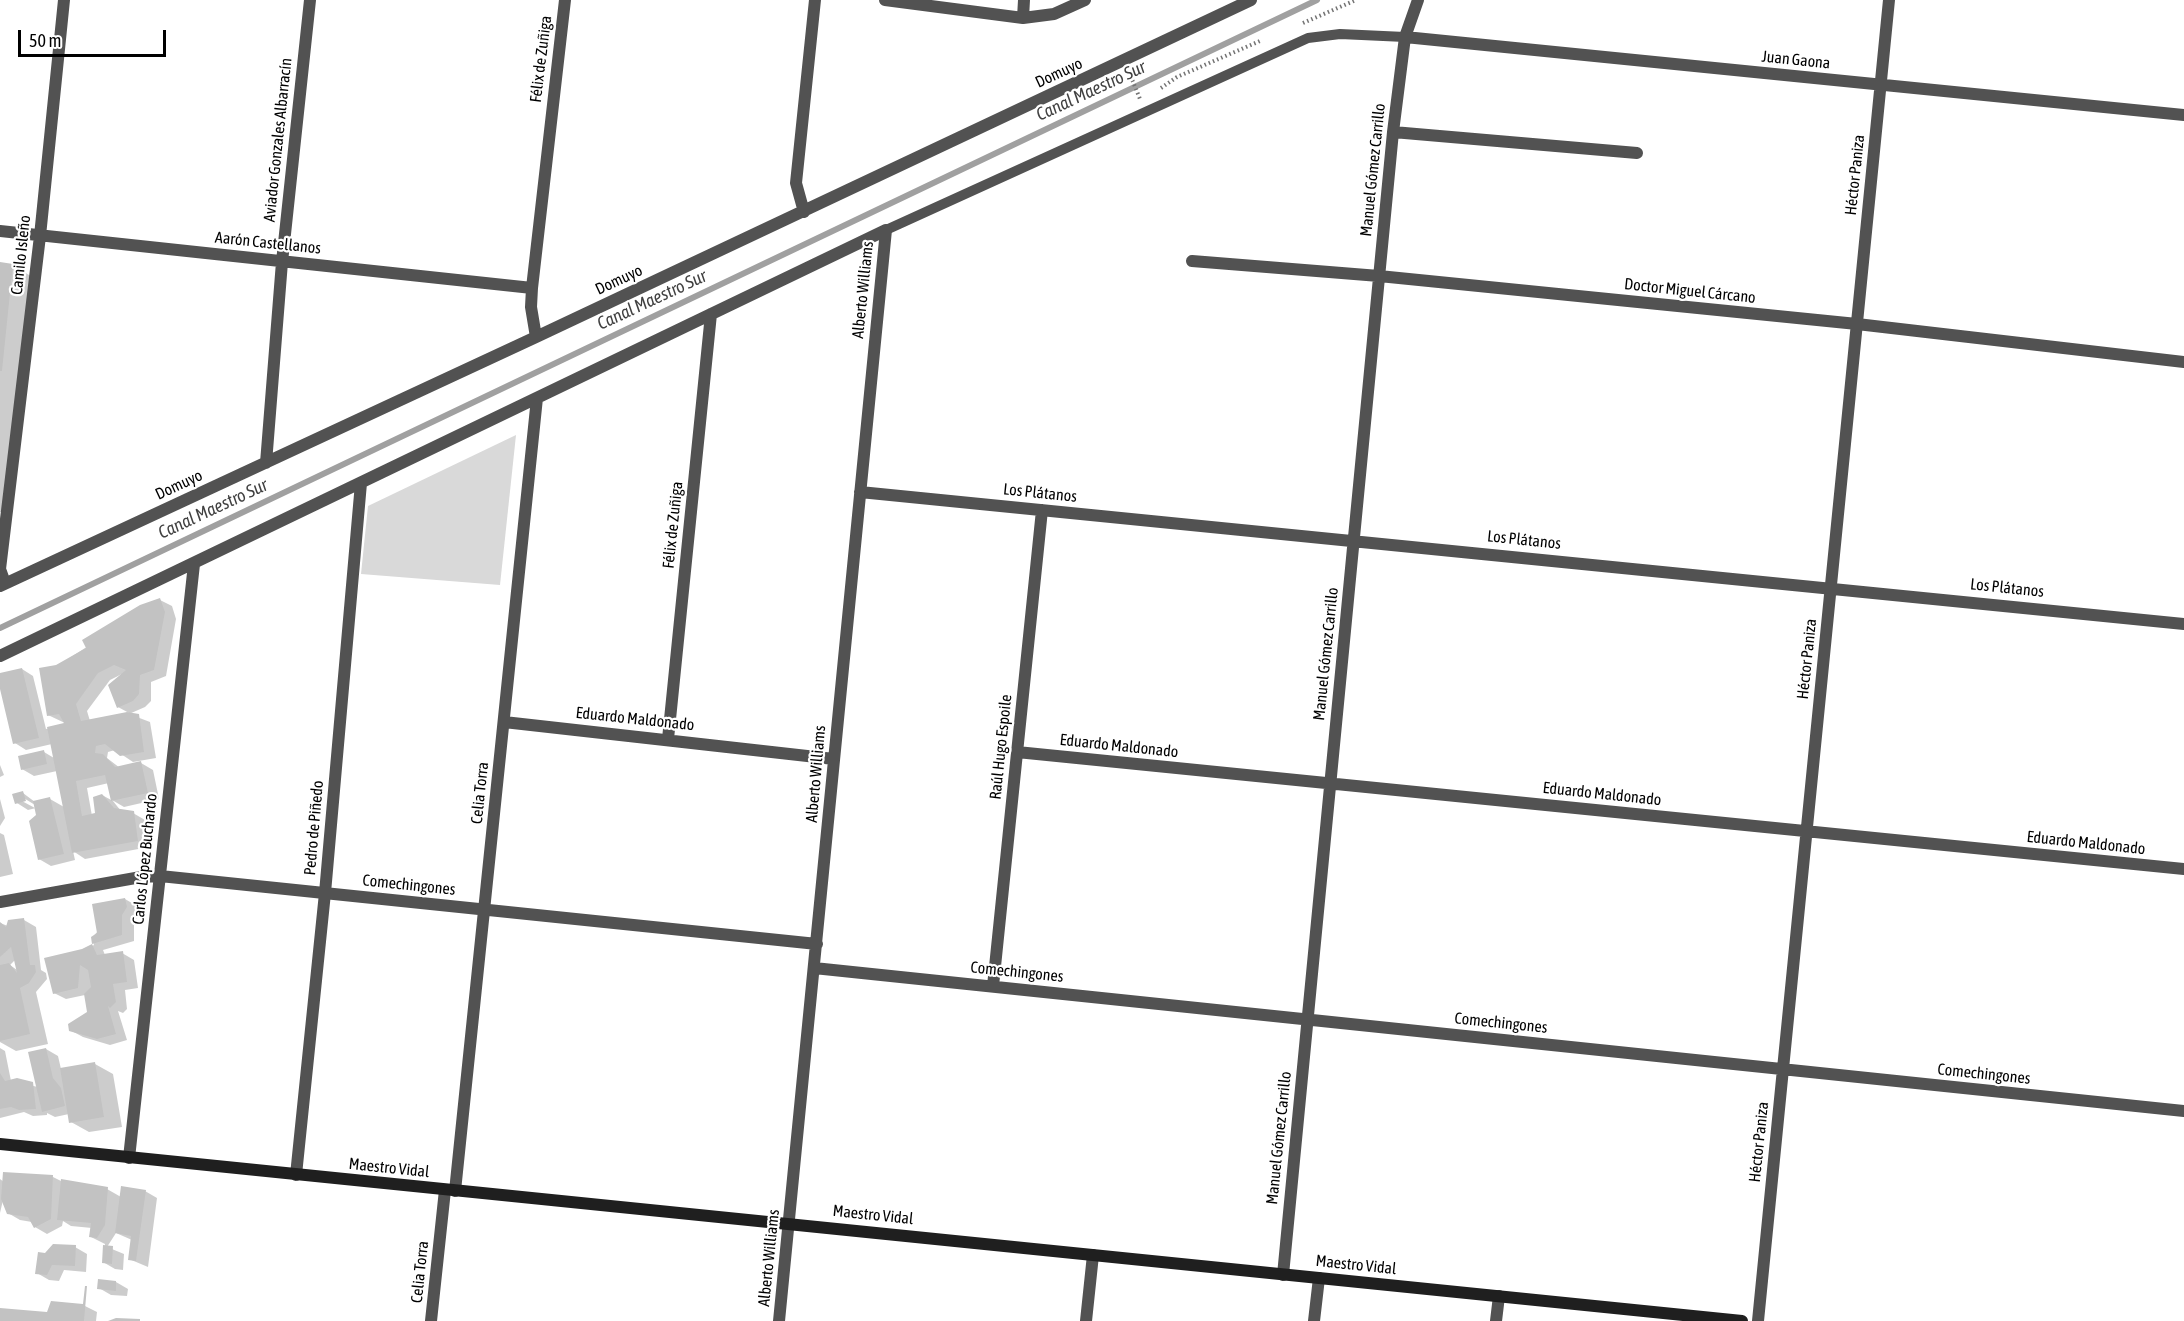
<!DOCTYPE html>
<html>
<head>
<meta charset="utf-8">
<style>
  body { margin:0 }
  #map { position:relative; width:2184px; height:1321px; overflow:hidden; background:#fff; font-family:"Asap Condensed",sans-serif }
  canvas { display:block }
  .scale { position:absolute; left:18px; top:30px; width:148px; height:27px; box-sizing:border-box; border:3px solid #000; border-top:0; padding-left:8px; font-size:18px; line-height:21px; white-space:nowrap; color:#000; -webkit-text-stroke:4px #fff; paint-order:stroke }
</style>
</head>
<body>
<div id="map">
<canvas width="2184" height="1321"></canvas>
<div class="scale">50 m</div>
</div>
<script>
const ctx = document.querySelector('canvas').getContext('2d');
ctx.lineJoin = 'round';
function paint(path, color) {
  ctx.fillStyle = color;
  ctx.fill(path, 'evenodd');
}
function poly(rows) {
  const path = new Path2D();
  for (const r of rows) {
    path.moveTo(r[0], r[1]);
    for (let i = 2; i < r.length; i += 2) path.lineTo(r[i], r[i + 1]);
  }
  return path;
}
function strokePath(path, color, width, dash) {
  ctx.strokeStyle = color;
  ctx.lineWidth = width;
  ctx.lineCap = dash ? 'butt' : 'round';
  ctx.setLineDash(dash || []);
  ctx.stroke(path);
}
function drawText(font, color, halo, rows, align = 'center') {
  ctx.font = font + ' "Asap Condensed",sans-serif';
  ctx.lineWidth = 4.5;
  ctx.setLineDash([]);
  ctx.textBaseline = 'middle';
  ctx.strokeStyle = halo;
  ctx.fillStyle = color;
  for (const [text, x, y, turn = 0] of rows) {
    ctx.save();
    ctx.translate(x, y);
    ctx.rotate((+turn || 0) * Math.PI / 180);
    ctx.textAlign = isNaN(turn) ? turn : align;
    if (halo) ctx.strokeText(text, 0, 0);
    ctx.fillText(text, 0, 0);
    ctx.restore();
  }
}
paint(poly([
  [516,435,500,585,361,574,368,506]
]), '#d9d9d9');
paint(poly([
  [0,263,12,265,36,279,12,513,0,512],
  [160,600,172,606,176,619,166,676,151,682,151,701,145,707,129,714,150,722,156,758,133,762,115,750,108,752,107,758,120,768,141,763,153,770,159,799,124,807,112,800,109,783,87,788,92,816,97,815,102,795,113,801,121,811,133,813,145,820,149,847,85,859,73,851,75,860,51,866,39,859,36,808,28,810,17,803,23,793,35,802,50,799,64,807,57,771,34,776,22,769,44,752,54,758,52,744,26,750,15,743,0,675,22,669,33,676,46,729,67,724,48,715,57,666],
  [122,674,118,707,129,713,90,721,87,711,110,680],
  [22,797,35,805,35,808,20,800],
  [0,765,4,775,0,777],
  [0,799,5,818,0,826],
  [0,833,4,835,13,874,0,877],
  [125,899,137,906,139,915,134,922,134,941,103,950,105,955,122,953,134,960,138,988,125,990,127,1009,123,1013,118,1011,127,1040,110,1045,83,1037,70,1030,89,1013,85,995,66,999,54,993,83,951,94,945,92,938],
  [24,920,36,927,41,970,46,973,47,979,36,992,48,1044,16,1051,0,1042,0,923,8,926],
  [15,960,17,970,10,965],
  [0,1048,5,1051,11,1081,38,1087,46,1049,58,1056,61,1069,95,1064,113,1074,122,1127,89,1132,71,1122,69,1114,55,1117,47,1113,47,1115,33,1116,24,1112,0,1118],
  [53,1177,63,1182,107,1189,121,1197,145,1191,157,1198,148,1267,129,1259,132,1240,116,1233,107,1247,124,1254,123,1270,115,1269,103,1262,105,1244,91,1237,92,1228,71,1226,63,1221,62,1226,47,1234,35,1227,32,1222,20,1220,8,1213,3,1200,0,1213,0,1179,4,1182],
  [75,1247,87,1254,86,1272,64,1270,59,1281,49,1280,37,1273,46,1254],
  [116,1282,128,1289,127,1296,111,1295,99,1288],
  [85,1306,97,1312,96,1321,0,1321,0,1309,48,1314]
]), '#0003');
strokePath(poly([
  [0,628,1317,0]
]), '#a0a0a0', 6);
paint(poly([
  [0,262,13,264,2,371,0,371],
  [160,598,165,612,154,670,140,675,139,694,133,701,117,708,108,685,126,670,114,665,98,673,76,704,81,721,127,712,139,714,144,752,120,756,105,744,96,746,95,753,103,754,115,767,141,761,148,793,111,801,105,775,76,781,82,816,95,813,93,797,102,794,114,808,134,811,138,841,72,853,47,727,64,723,59,714,47,716,39,668,56,665,86,648,82,640,140,605],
  [22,668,39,738,13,744,0,689,0,673],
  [44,750,47,764,21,770,18,756],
  [23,791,26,801,15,804,12,794],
  [50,797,64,854,38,860,29,821,36,815,33,801],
  [125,898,127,907,122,915,122,935,92,944,91,937,97,933,92,904],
  [24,918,30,965,35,965,36,972,29,983,20,988,30,1034,0,1041,0,965,9,963,17,973,11,947,0,957,0,922,6,927,8,920],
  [92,944,97,955,123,951,127,982,113,984,116,1002,110,1008,108,1006,116,1034,97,1039,69,1031,68,1024,87,1012,84,994,91,987,88,970,80,965,78,988,53,994,44,958,82,949],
  [46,1048,53,1078,61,1088,65,1106,42,1112,28,1052],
  [95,1062,104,1117,69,1123,60,1068],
  [0,1073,5,1081,17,1078,33,1082,36,1109,19,1110,11,1107,0,1109],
  [3,1172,53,1175,51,1219,34,1228,28,1217,7,1214,1,1199],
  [61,1179,108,1187,105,1225,97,1238,89,1237,91,1223,57,1220],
  [121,1186,146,1190,136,1261,128,1260,131,1236,115,1233],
  [53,1244,76,1245,75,1266,52,1265,47,1275,35,1274,38,1252,45,1253],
  [103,1245,113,1246,112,1264,102,1263],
  [98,1279,116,1281,116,1291,97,1289],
  [85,1286,87,1286,84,1321,0,1321,0,1308,47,1312,51,1301,83,1304],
  [116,1318,140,1319,140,1321,108,1321]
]), '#c2c2c2');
strokePath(poly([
  [1303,23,1356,0],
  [1129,72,1140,99],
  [1161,88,1177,77,1260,41]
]), '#747474', 4, [1.5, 3]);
strokePath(poly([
  [886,230,1308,38,1340,34,1405,37]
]), '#525252', 10);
strokePath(poly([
  [885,0,1023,18,1054,14,1085,0],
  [1023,18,1024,0],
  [1405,37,2184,115],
  [1393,132,1637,153],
  [804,212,796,183,815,0],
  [0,231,532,288],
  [1192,261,1379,276,1857,324,2184,362],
  [536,337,531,307,532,288,565,0],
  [266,463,282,262,310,0],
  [860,492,2184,624],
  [5,583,0,569,40,236,64,0],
  [0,586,536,337,1251,0],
  [0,656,886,230],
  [504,722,834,759],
  [668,739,711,314],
  [1017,752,2184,869],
  [0,902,141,877,160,876,817,944],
  [814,968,2184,1111],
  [993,986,1042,510],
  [129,1158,194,564],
  [296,1175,325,893,361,483],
  [455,1191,537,398],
  [1283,1275,1393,132,1405,37,1418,0],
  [431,1321,445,1190],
  [779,1321,886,230],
  [1086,1321,1093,1255],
  [1314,1321,1319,1278],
  [1496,1321,1499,1296],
  [1758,1321,1889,0]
]), '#525252', 12);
strokePath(poly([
  [0,1144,1742,1321]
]), '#1f1f1f', 12);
drawText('16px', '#000', '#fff', [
  ["Félix de Zuñiga",541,59,-83],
  ["Juan Gaona",1796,60,6],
  ["Domuyo",1059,73,-25],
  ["Aviador Gonzales Albarracín",278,140,-84],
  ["Manuel Gómez Carrillo",1373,170,-84],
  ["Héctor Paniza",1855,175,-84],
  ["Aarón Castellanos",268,243,6],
  ["Camilo Isleño",21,255,-84],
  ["Domuyo",619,280,-25],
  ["Alberto Williams",863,290,-84],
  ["Doctor Miguel Cárcano",1690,291,6],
  ["Domuyo",179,485,-25],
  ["Los Plátanos",1040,493,6],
  ["Félix de Zuñiga",673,525,-84],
  ["Los Plátanos",1524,540,6],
  ["Los Plátanos",2007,588,6],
  ["Manuel Gómez Carrillo",1326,654,-84],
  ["Héctor Paniza",1807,659,-84],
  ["Eduardo Maldonado",635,719,6],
  ["Eduardo Maldonado",1119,746,6],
  ["Raúl Hugo Espoile",1001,747,-84],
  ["Alberto Williams",816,774,-85],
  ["Celia Torra",480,793,-84],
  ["Eduardo Maldonado",1602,794,6],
  ["Pedro de Piñedo",314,828,-85],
  ["Eduardo Maldonado",2086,843,6],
  ["Carlos López Buchardo",145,859,-84],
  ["Comechingones",409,885,6],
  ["Comechingones",1017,972,6],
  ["Comechingones",1501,1023,6],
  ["Comechingones",1984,1074,6],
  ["Manuel Gómez Carrillo",1279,1138,-84],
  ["Héctor Paniza",1759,1142,-84],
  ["Maestro Vidal",389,1168,6],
  ["Maestro Vidal",873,1215,6],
  ["Alberto Williams",769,1258,-84],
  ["Maestro Vidal",1356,1265,6],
  ["Celia Torra",420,1272,-84]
]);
drawText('italic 18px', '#414141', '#fff', [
  ["Canal Maestro Sur",1091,91,-25],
  ["Canal Maestro Sur",652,300,-25],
  ["Canal Maestro Sur",213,509,-25]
]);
</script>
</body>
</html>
